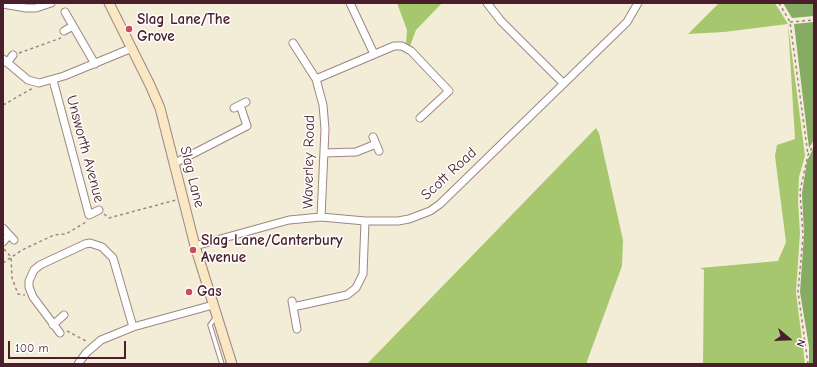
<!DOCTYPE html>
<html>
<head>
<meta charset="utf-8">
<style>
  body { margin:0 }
  #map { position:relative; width:817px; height:367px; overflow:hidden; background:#f3edd8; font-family:"Comic Neue",sans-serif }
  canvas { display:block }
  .frame { position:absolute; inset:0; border:4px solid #4a1f2b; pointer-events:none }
  .north { position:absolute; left:769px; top:319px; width:40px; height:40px; -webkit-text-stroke:3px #fff; paint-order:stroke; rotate:109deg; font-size:11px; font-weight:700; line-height:16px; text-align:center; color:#4a1f2b }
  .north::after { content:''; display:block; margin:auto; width:14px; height:18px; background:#4a1f2b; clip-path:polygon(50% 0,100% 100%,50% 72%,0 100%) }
  .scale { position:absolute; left:8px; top:341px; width:118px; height:18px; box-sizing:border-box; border:2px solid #4a1f2b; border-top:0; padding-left:5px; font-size:12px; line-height:14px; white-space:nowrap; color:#4a1f2b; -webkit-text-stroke:3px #fff; paint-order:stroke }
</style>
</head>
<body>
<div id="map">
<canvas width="817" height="367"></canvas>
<div class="frame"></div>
<div class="north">N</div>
<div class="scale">100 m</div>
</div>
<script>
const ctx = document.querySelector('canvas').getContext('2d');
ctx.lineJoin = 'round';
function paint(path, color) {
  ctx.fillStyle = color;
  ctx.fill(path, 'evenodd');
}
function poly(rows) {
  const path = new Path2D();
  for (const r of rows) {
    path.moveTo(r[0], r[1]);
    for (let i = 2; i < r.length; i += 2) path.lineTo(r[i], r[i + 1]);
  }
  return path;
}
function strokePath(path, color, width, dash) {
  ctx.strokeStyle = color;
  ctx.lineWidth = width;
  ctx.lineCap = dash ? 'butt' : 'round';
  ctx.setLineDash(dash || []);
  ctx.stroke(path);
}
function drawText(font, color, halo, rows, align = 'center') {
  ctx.font = font + ' "Comic Neue",sans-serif';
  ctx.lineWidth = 3;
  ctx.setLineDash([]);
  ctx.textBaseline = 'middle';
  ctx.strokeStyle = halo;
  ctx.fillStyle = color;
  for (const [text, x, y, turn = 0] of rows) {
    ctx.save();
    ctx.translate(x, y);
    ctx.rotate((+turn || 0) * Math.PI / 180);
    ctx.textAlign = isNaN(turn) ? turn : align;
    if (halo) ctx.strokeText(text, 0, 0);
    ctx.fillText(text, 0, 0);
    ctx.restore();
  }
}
paint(poly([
  [397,3,442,3,416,30,410,46,406,43,407,30],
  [719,3,775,3,788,24,805,156,799,177,798,201,800,233,796,292,805,364,703,364,704,270,700,268,778,261,786,242,775,156,777,145,795,139,788,24,724,32,688,34],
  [596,128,599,133,623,240,622,266,586,364,367,364]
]), '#a7c76f');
paint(poly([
  [783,3,814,3,814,16,792,18],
  [814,22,814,140,809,148,794,24],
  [814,147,814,364,809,364,809,347,800,292,804,235,802,193,807,161]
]), '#85ac62');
const lane = poly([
  [216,317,210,325,222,364]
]);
const street = poly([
  [350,3,374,54],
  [487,3,501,21,563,83],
  [3,4,26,8,36,8,51,3],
  [65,12,95,64],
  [64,31,73,26],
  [293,43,316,79,323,105,325,129,321,217],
  [3,59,28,80,39,83,64,76,132,48],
  [7,63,13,55],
  [316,79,394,46,402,46,411,51,449,91,420,118],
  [53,80,89,215,99,210],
  [234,108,246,102],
  [373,137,379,151],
  [324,153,356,152,376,144],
  [175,163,247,126,240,105],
  [3,228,14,240],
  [3,242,9,235],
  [195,246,289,220,321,217,365,221,398,221,409,219,430,211,440,204,627,22,638,3],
  [292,301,297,329],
  [293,307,347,295,356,288,363,274,365,221],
  [53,325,64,315],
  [60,333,33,297,29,287,29,281,34,270,40,265,85,244,90,243,102,247,113,258,133,327],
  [78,364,86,353,101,340,133,327,213,305]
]);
const secondary = poly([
  [109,3,150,85,160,108,195,246,232,364]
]);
strokePath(lane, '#9e8682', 5.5);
strokePath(street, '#9e8682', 9);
strokePath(secondary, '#9e8682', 11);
strokePath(poly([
  [779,3,790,22,808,155],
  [790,22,814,20],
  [19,53,61,38],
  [3,105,33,88],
  [104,214,109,218,176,200],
  [4,249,11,257,12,278,18,294,25,295],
  [3,263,22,250,54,235,66,234,86,222],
  [67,331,88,342],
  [808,364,798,292,803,237,800,191,808,155,814,144]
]), '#9e8682', 1.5, [3, 3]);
strokePath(lane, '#fff', 3.5);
strokePath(street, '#fff', 7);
strokePath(secondary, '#fae7c3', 9);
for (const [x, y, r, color] of [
  [129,29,4,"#d1495b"],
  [193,250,4,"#d1495b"],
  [189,292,4,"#d1495b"]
]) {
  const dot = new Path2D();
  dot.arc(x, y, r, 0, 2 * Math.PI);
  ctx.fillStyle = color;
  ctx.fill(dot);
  strokePath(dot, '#fff', 1.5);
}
drawText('bold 15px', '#4a1f2b', '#fff', [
  ["Slag Lane/The",137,20],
  ["Grove",137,37],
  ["Slag Lane/Canterbury",201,241],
  ["Avenue",201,258],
  ["Gas",197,292]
], 'left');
drawText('15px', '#4a1f2b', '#fff', [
  ["Unsworth Avenue",85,149,75],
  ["Waverley Road",309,162,-89],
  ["Scott Road",449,174,-43],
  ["Slag Lane",192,177,76]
]);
</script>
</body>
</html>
